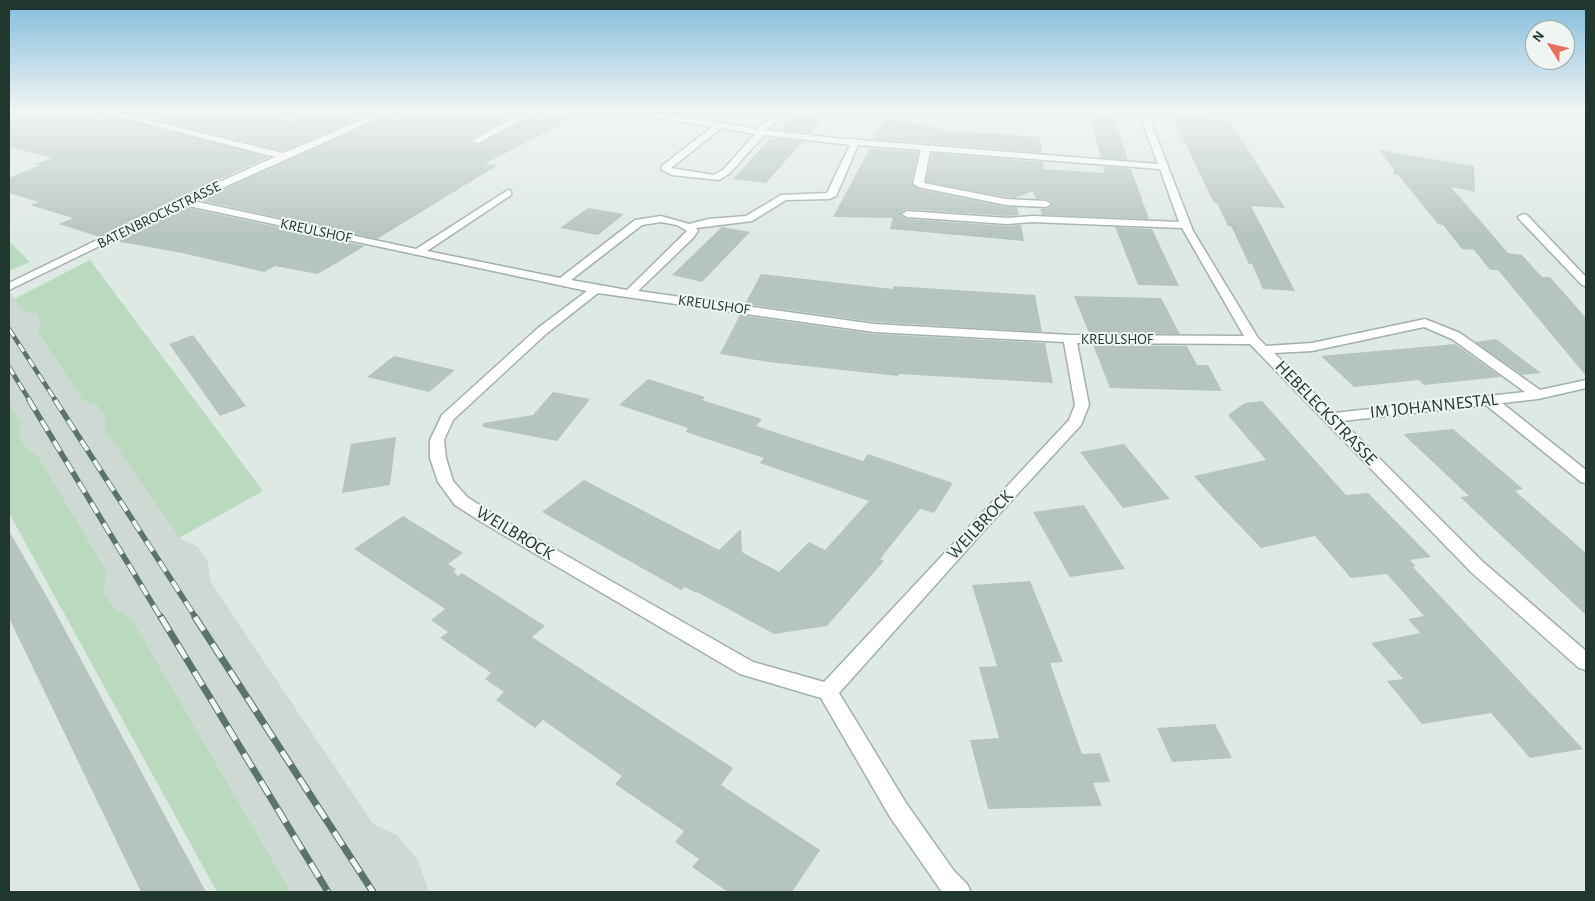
<!DOCTYPE html>
<html>
<head>
<meta charset="utf-8">
<style>
  body { margin:0 }
  #map { position:relative; width:1595px; height:901px; overflow:hidden; background:#dfe9e4; font-family:"Alegreya Sans",sans-serif }
  canvas { display:block }
  .frame { position:absolute; inset:0; border:10px solid #21382f; pointer-events:none }
  .north { position:absolute; left:1525px; top:20px; width:50px; height:50px; box-sizing:border-box; background:#eff6f2; border:1px solid #9daaa4; border-radius:50%; rotate:306deg; font-size:14px; font-weight:700; line-height:20px; text-align:center; color:#21382f }
  .north::after { content:''; display:block; margin:auto; width:18px; height:22px; background:#e96f5d; clip-path:polygon(50% 0,100% 100%,50% 72%,0 100%) }
</style>
</head>
<body>
<div id="map">
<canvas width="1595" height="901"></canvas>
<div class="frame"></div>
<div class="north">N</div>
</div>
<script>
const ctx = document.querySelector('canvas').getContext('2d');
ctx.lineJoin = 'round';
function paint(path, color) {
  ctx.fillStyle = color;
  ctx.fill(path, 'evenodd');
}
function poly(rows) {
  const path = new Path2D();
  for (const r of rows) {
    path.moveTo(r[0], r[1]);
    for (let i = 2; i < r.length; i += 2) path.lineTo(r[i], r[i + 1]);
  }
  return path;
}
function strokePath(path, color, width, dash) {
  ctx.strokeStyle = color;
  ctx.lineWidth = width;
  ctx.lineCap = dash ? 'butt' : 'round';
  ctx.setLineDash(dash || []);
  ctx.stroke(path);
}
function drawText(font, color, halo, rows, align = 'center') {
  ctx.font = font + ' "Alegreya Sans",sans-serif';
  ctx.lineWidth = 4;
  ctx.setLineDash([]);
  ctx.textBaseline = 'middle';
  ctx.strokeStyle = halo;
  ctx.fillStyle = color;
  for (const [text, x, y, turn = 0] of rows) {
    ctx.save();
    ctx.translate(x, y);
    ctx.rotate((+turn || 0) * Math.PI / 180);
    ctx.textAlign = isNaN(turn) ? turn : align;
    if (halo) ctx.strokeText(text, 0, 0);
    ctx.fillText(text, 0, 0);
    ctx.restore();
  }
}
paint(poly([
  [9,291,22,310,35,314,41,323,38,332,83,399,98,406,105,416,104,429,179,538,198,547,208,562,210,581,373,824,397,835,418,860,429,892,291,892,132,619,114,608,103,591,107,572,38,456,26,448,18,434,21,424,9,403]
]), '#cdd9d2');
paint(poly([
  [9,241,30,262,9,271],
  [90,260,263,491,179,538,104,429,105,416,98,406,83,400,38,332,41,323,36,314,22,310,14,299],
  [9,403,21,424,18,434,26,448,38,456,107,572,103,591,114,608,132,619,291,892,217,892,9,513]
]), '#b9dabe');
paint(poly([
  [9,110,91,110,269,157,178,198,100,237,59,224,73,218,30,205,39,202,9,193,9,178,40,165,35,164,52,158,9,147],
  [115,110,286,110,288,122,317,110,381,110,283,151],
  [399,110,525,110,469,140,477,145,541,110,587,110,485,164,498,165,377,239,199,200],
  [797,110,831,110,810,133,779,130],
  [1088,110,1112,110,1128,160,1101,158],
  [1169,110,1198,110,1203,118,1229,119,1285,208,1251,206,1295,291,1263,289,1252,264,1249,264,1231,226,1228,226,1217,203,1214,203],
  [885,118,953,131,1040,137,1042,153,874,139],
  [771,138,803,141,766,183,733,179],
  [870,148,919,152,911,183,918,189,1006,207,1017,207,1019,215,1007,216,907,209,901,212,901,216,907,219,1007,226,1021,225,1024,241,890,229,893,218,833,217],
  [1379,150,1474,166,1475,192,1451,187,1508,253,1522,255,1542,277,1550,277,1586,318,1586,376,1498,270,1490,270,1474,250,1462,249,1443,225,1438,224,1399,176,1393,174,1394,170],
  [932,153,1043,162,1044,169,1105,173,1103,166,1131,169,1149,219,1042,215,1040,209,1047,209,1053,203,1046,199,1036,199,1033,191,1015,198,1006,197,926,182],
  [184,207,365,246,318,274,275,266,264,272,182,253,115,241],
  [588,208,624,214,598,235,560,228],
  [722,227,750,232,702,282,672,275],
  [1115,227,1152,229,1179,286,1138,285],
  [761,274,893,289,893,286,1035,295,1042,332,874,322,745,304],
  [1074,296,1161,298,1180,334,1089,333],
  [740,315,874,334,1045,343,1053,383,899,374,898,376,768,362,720,354],
  [193,335,246,406,220,416,169,344],
  [1496,339,1541,373,1522,375,1475,342],
  [1455,344,1501,377,1424,385,1419,380,1354,387,1321,356],
  [1093,345,1187,346,1197,365,1208,365,1222,391,1110,388],
  [394,356,455,370,429,392,367,377],
  [648,379,705,397,702,400,762,419,756,426,863,461,868,454,953,483,934,513,920,509,880,559,884,561,827,626,774,634,697,592,696,593,685,587,681,590,542,512,584,480,719,550,741,529,742,552,779,572,809,542,825,550,869,501,760,463,764,458,686,432,688,428,619,405],
  [553,392,590,399,557,441,483,427,483,423,533,415],
  [1262,401,1346,495,1368,493,1431,557,1410,560,1416,566,1413,567,1583,749,1530,758,1491,713,1422,724,1387,681,1403,679,1371,643,1420,633,1408,619,1424,616,1387,574,1351,578,1315,536,1261,548,1216,501,1194,476,1266,460,1228,415,1245,403],
  [1453,429,1523,489,1515,491,1586,553,1586,615,1460,497,1469,496,1403,434],
  [396,437,390,485,342,493,351,444],
  [1124,444,1170,499,1123,508,1080,452],
  [1084,505,1125,569,1070,577,1033,512],
  [403,516,463,553,448,564,456,569,454,572,458,576,462,573,545,626,532,637,733,768,721,785,820,850,792,892,728,892,692,867,699,859,675,842,684,831,615,784,622,776,543,720,535,728,496,700,504,692,485,679,491,673,440,638,448,632,431,620,445,609,354,549],
  [9,531,51,604,206,892,141,892,9,618],
  [1030,581,1063,662,1050,663,1082,754,1100,753,1110,782,1093,783,1102,806,988,809,970,740,999,738,979,667,997,666,972,585],
  [1215,724,1232,758,1172,762,1157,728]
]), '#b5c4bc');
const minor = poly([
  [93,110,107,110,283,153,386,110,397,110,193,201,416,249,508,190,511,191,511,195,427,251,560,278,635,220,661,216,689,224,709,219,746,216,781,195,827,193,850,145,764,135,730,173,719,180,672,175,662,170,662,166,712,127,624,112,620,110,638,110,681,117,694,110,704,110,691,118,756,129,783,110,792,110,766,130,835,138,1158,164,1138,110,1146,110,1193,231,1258,338,1266,346,1312,343,1425,319,1460,333,1540,390,1586,380,1586,388,1538,399,1502,403,1586,470,1586,483,1581,482,1486,405,1342,421,1483,562,1586,651,1586,670,1579,668,1471,572,1250,344,1077,343,1089,405,1081,425,989,525,839,693,906,803,954,871,967,884,971,892,942,892,890,817,821,698,740,674,483,523,455,505,438,482,430,458,430,440,442,415,538,328,587,291,184,205,9,290,9,283,179,200,275,157,93,110],
  [721,128,755,134,724,169,714,175,671,168,721,128],
  [858,145,921,150,913,183,918,187,1006,205,1046,207,1051,204,1046,201,1006,199,924,183,930,151,1160,169,1179,222,1032,216,1007,218,907,211,902,214,907,217,1007,224,1032,222,1182,228,1244,336,1070,335,874,324,638,291,693,238,698,231,696,228,752,221,786,200,829,199,836,196,858,145],
  [661,222,677,225,687,231,627,290,571,280,642,225,661,222],
  [598,293,874,332,1064,342,1075,405,1069,420,824,682,753,662,495,515,467,497,453,481,446,458,444,440,453,420,546,334,598,293],
  [1424,327,1452,339,1525,392,1334,413,1274,353,1312,351,1424,327],
  [529,110,539,110,478,143,471,141,529,110],
  [1523,214,1527,215,1586,277,1586,286,1582,285,1519,219,1518,217,1523,214]
]);
strokePath(minor, '#a2b0aa', 3);
paint(minor, '#fff');
const railFar2 = poly([
  [9,329,56,401],
  [9,367,30,401]
]);
const railFar1 = poly([
  [29,400,161,618],
  [55,400,196,618]
]);
const rail = poly([
  [161,617,328,892],
  [195,617,373,892]
]);
strokePath(railFar2, '#5b746a', 4.5);
strokePath(railFar1, '#5b746a', 5.5);
strokePath(rail, '#5b746a', 7);
strokePath(railFar2, '#eff6f2', 3, [9]);
strokePath(railFar1, '#eff6f2', 4, [12]);
strokePath(rail, '#eff6f2', 5, [16]);
const sky = ctx.createLinearGradient(0, 0, 0, 236);
sky.addColorStop(0, '#82bddd');
sky.addColorStop(0.47, '#f1f5f3');
sky.addColorStop(1, '#f1f5f300');
ctx.fillStyle = sky;
ctx.fillRect(0, 0, 1595, 236);
drawText('15px', '#21382f', '#eff6f2', [
  ["BATENBROCKSTRASSE",159,215,-26],
  ["KREULSHOF",316,231,12],
  ["KREULSHOF",714,305,8],
  ["KREULSHOF",1117,339]
]);
drawText('18px', '#21382f', '#eff6f2', [
  ["IM JOHANNESTAL",1434,406,-6],
  ["HEBELECKSTRASSE",1326,413,46],
  ["WEILBROCK",980,525,-47],
  ["WEILBROCK",515,533,31]
]);
</script>
</body>
</html>
